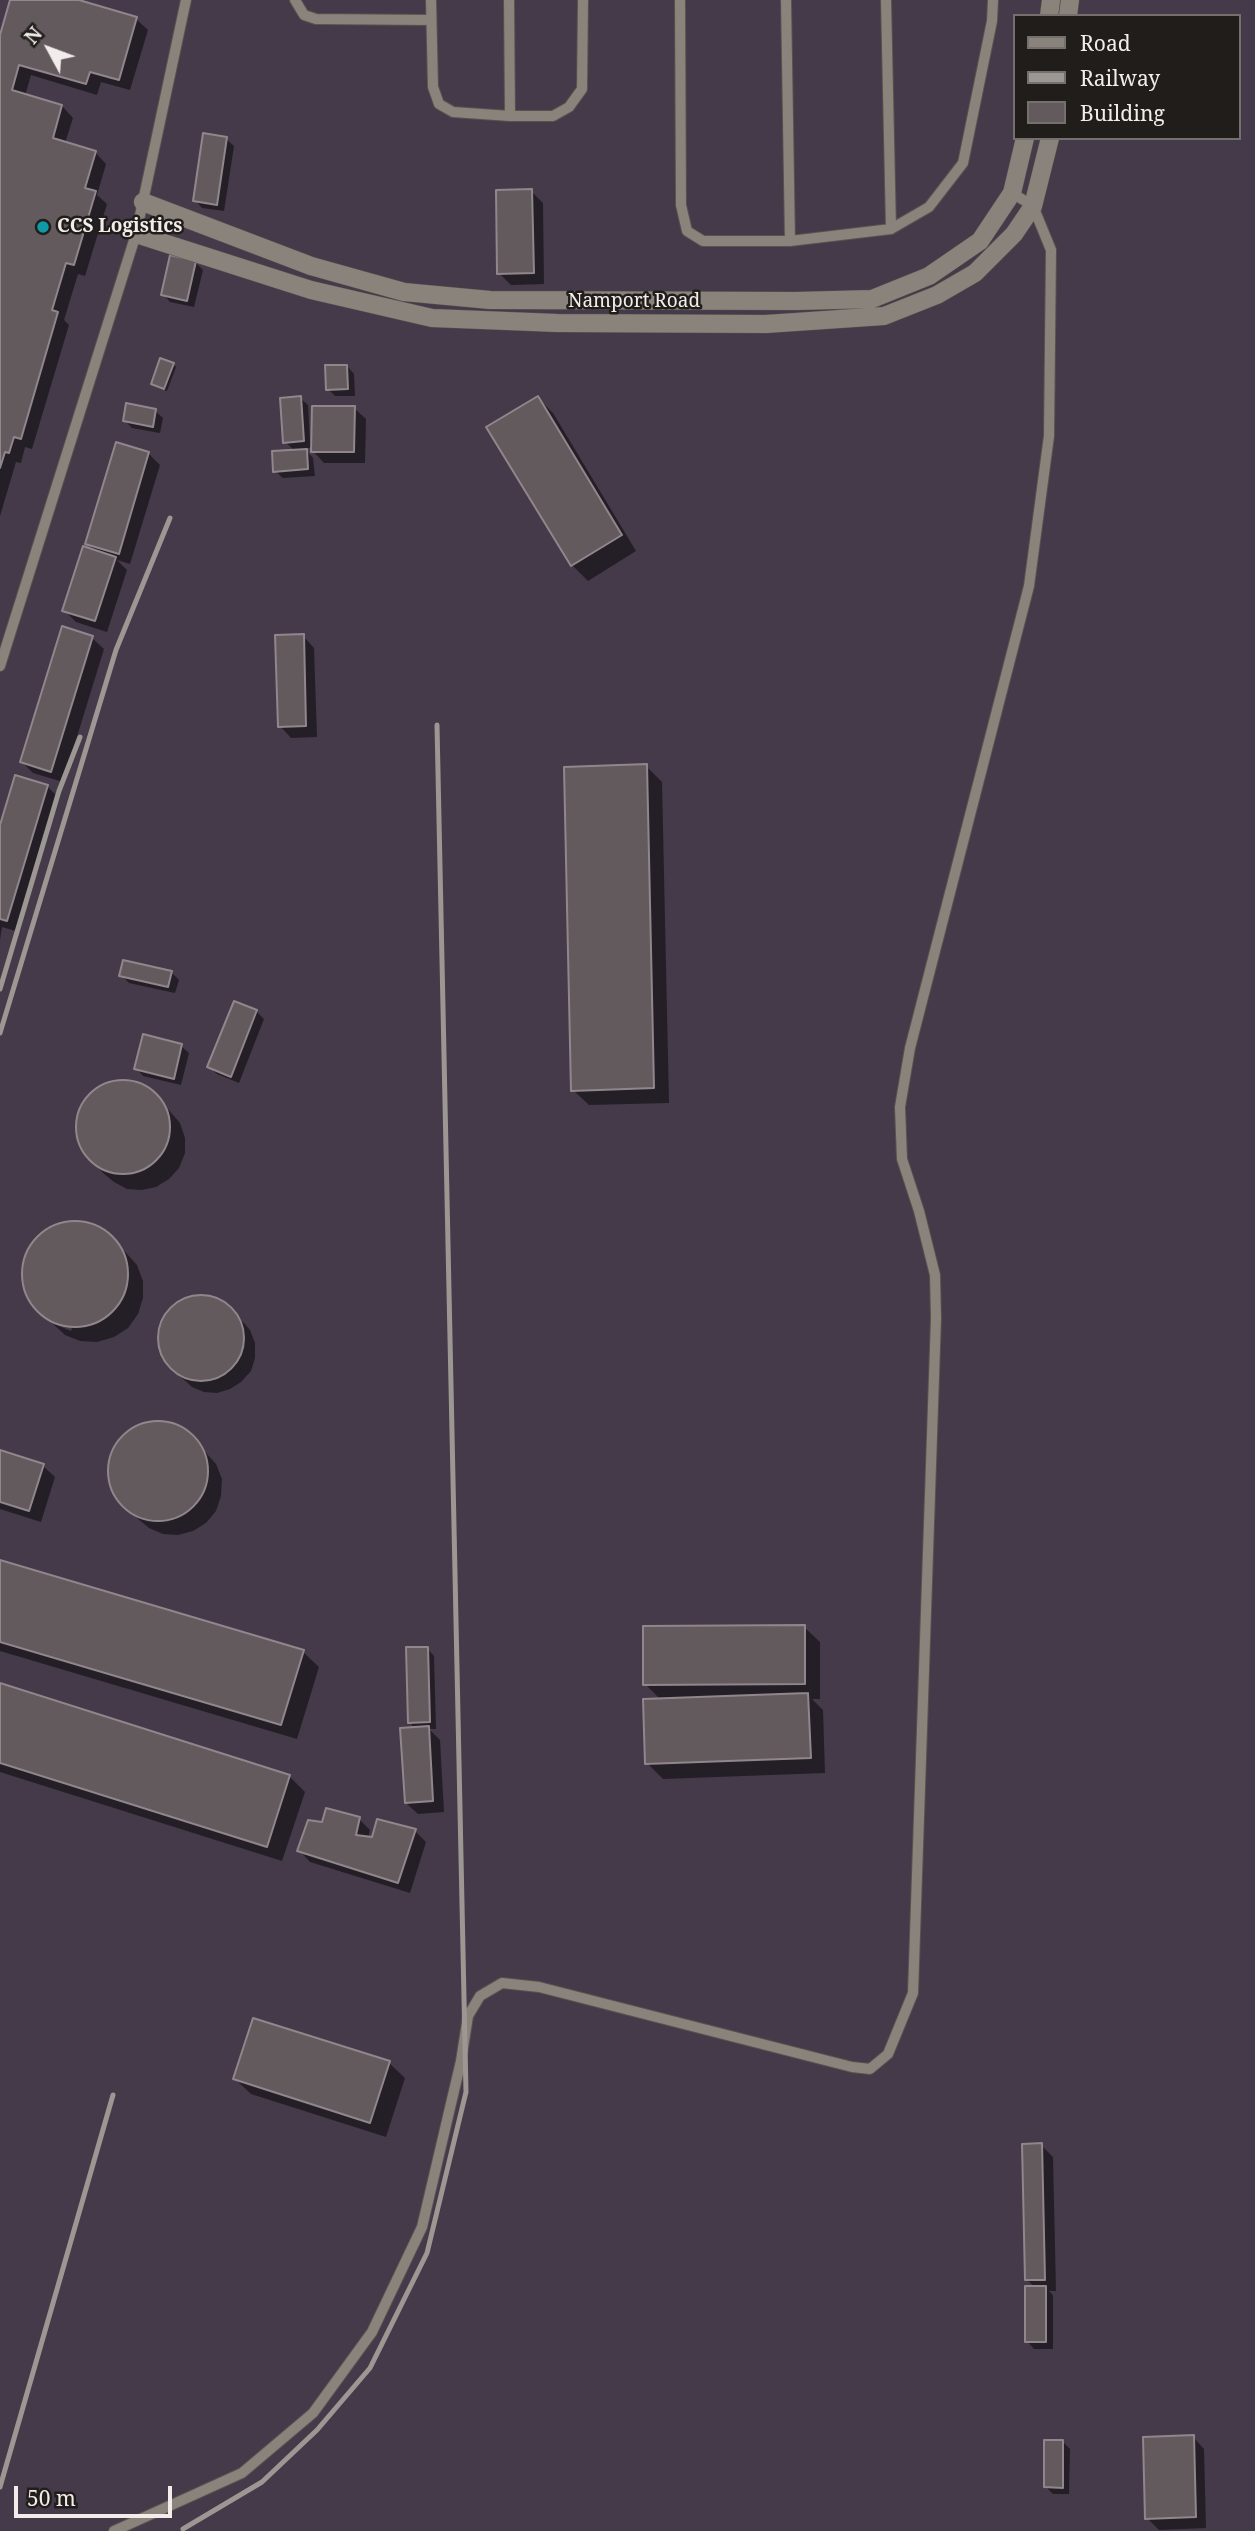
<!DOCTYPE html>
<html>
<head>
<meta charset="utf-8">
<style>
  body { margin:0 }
  #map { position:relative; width:1255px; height:2531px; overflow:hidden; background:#3b352f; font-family:"Noto Serif",serif }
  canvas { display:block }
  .legend { position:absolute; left:1013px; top:14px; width:228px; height:126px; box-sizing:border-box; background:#201d1b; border:2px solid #74706e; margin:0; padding:9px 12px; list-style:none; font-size:21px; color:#f2edea }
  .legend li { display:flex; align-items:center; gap:14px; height:35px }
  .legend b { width:35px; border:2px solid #74706e }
  .north { position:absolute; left:14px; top:14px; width:70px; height:70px; -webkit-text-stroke:5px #201d1b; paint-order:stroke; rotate:311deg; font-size:19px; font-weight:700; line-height:28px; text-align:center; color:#f2edea }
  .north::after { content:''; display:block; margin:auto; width:24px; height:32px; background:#f2edea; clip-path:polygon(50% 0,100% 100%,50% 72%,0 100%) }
  .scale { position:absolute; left:14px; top:2486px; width:158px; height:32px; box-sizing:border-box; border:4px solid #f2edea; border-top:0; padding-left:9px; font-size:21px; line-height:24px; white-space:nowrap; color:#f2edea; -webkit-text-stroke:5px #201d1b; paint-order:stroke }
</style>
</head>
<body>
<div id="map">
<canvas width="1255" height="2531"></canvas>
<ul class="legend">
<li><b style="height:9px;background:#8a837c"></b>Road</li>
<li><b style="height:9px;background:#9c9792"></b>Railway</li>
<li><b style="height:19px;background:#635a5e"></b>Building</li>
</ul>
<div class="north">N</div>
<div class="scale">50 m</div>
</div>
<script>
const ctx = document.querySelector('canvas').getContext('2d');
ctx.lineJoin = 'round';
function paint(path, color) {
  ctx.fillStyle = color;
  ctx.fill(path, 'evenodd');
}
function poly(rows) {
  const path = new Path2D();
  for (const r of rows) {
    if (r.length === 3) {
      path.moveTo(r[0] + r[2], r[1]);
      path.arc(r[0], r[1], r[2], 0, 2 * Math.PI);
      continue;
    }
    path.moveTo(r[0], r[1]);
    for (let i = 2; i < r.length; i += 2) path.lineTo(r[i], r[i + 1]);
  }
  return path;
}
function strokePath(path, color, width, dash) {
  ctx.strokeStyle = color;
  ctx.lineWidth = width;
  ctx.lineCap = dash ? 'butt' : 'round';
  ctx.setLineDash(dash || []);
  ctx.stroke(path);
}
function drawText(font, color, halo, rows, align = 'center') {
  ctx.font = font + ' "Noto Serif",serif';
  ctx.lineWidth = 5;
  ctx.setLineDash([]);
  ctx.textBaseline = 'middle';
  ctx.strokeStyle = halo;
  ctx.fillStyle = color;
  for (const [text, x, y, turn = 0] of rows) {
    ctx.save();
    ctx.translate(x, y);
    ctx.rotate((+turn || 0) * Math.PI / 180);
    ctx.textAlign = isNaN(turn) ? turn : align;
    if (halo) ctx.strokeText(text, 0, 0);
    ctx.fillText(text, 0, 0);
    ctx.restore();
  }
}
paint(poly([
  [0,0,1255,0,1255,2531,0,2531],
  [1015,16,1239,16,1239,138,1015,138]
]), '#443a49');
paint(poly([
  [12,0,73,0,136,19,148,30,130,90,101,82,97,95,31,75,25,96,62,106,73,118,65,143,95,152,106,164,97,195,107,204,85,276,78,274,64,320,69,325,32,449,25,447,21,463,16,462,0,516,0,42],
  [226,139,234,146,224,211,202,208,195,200],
  [531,191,543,203,544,284,511,285,499,273],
  [196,263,203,270,194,307,170,302,163,294],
  [173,364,176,367,167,391,156,387,153,383],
  [347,366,354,374,355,396,335,396,328,389],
  [300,398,308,405,310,441,354,408,366,419,365,463,324,463,313,451,313,448,304,448,313,458,315,476,283,478,275,471,295,451,285,442],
  [538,398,553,413,636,551,588,581,572,565,489,428],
  [155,411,163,418,160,433,132,428,124,420],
  [148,453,160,465,130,564,117,560,127,570,107,632,76,622,64,610,96,552,87,543],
  [303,636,314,648,317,737,291,738,280,726],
  [92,638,104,649,63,782,33,773,22,762],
  [646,766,662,782,669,1103,589,1105,573,1090],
  [47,786,59,798,19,932,2,927,0,940,0,831],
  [171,972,179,980,175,993,129,983,121,975],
  [235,1003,257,1012,264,1019,239,1083,217,1074,209,1067],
  [181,1046,189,1053,181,1085,143,1076,136,1068],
  [126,1081,142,1085,155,1094,180,1123,185,1138,185,1153,179,1168,169,1179,156,1187,142,1190,127,1189,114,1182,103,1173,87,1156,80,1143,77,1129,79,1115,86,1101,97,1090,111,1083],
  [79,1222,95,1226,110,1235,137,1265,143,1281,143,1298,138,1314,128,1328,114,1337,97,1342,80,1341,65,1335,52,1323,71,1331,72,1328,46,1318,35,1307,27,1292,24,1275,26,1259,34,1243,46,1232,62,1224],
  [202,1296,216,1299,229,1306,250,1330,255,1343,255,1358,251,1371,241,1382,230,1389,217,1393,204,1392,192,1387,182,1378,169,1366,163,1354,160,1342,161,1329,166,1316,175,1306,188,1298],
  [160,1423,176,1426,190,1435,216,1464,222,1479,221,1496,216,1511,206,1523,193,1531,178,1535,163,1534,149,1528,137,1518,121,1502,113,1489,110,1474,111,1459,118,1444,129,1432,144,1425],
  [0,1452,43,1466,55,1477,41,1522,0,1509],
  [0,1562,303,1652,319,1667,297,1739,0,1651],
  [804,1627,820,1642,820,1699,812,1699,823,1710,825,1773,663,1779,647,1763,661,1700,645,1684],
  [427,1648,434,1656,436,1729,429,1729,440,1740,444,1812,418,1814,406,1803,416,1729,409,1722],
  [0,1685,289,1776,305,1792,282,1861,0,1772],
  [359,1819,370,1830,368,1839,415,1831,426,1842,410,1893,310,1862,299,1850,323,1824],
  [389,2063,405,2078,386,2137,251,2094,235,2079],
  [1041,2145,1053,2157,1056,2291,1049,2291,1053,2295,1053,2349,1034,2349,1027,2341,1035,2287,1027,2280],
  [1193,2437,1204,2449,1206,2528,1159,2530,1147,2518],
  [1062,2441,1070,2449,1069,2494,1053,2494,1046,2487]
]), '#0007');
const building = poly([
  [10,0,79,0,137,17,119,80,90,72,86,84,19,65,12,90,62,105,53,138,96,151,85,188,96,191,74,265,66,263,52,310,58,312,21,439,14,437,9,453,5,452,0,468,0,35,10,0],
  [203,133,227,137,217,205,193,201,203,133],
  [532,189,534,273,497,274,496,190,532,189],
  [170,255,196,261,187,301,161,295,170,255],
  [160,358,174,363,164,389,151,384,160,358],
  [325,365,347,365,348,389,326,390,325,365],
  [301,396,304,441,283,443,280,398,301,396],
  [538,396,622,535,571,566,486,427,538,396],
  [126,403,156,409,153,427,123,421,126,403],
  [312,406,355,406,354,452,311,452,312,406],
  [116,442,149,452,119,554,85,544,116,442],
  [307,449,308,469,273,472,272,451,307,449],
  [83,546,116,557,95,621,62,611,83,546],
  [62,626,93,636,51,772,20,762,62,626],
  [304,634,306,726,278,727,275,635,304,634],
  [647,764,654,1088,571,1091,564,767,647,764],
  [15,775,48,785,7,921,0,919,0,825,15,775],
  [123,960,172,971,168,987,119,976,123,960],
  [234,1001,257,1010,231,1077,207,1067,234,1001],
  [143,1034,182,1044,174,1079,134,1069,143,1034],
  [123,1127,47],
  [75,1274,53],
  [201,1338,43],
  [158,1471,50],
  [0,1450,44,1464,29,1511,0,1502,0,1450],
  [0,1560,304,1650,281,1725,0,1642,0,1560],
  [805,1625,805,1684,643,1685,643,1626,805,1625],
  [406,1647,428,1647,430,1722,408,1723,406,1647],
  [0,1683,290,1775,267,1847,0,1763,0,1683],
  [808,1693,811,1758,645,1764,643,1699,808,1693],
  [429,1726,433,1801,405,1803,400,1728,429,1726],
  [326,1808,360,1817,356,1835,372,1837,377,1819,416,1829,398,1883,297,1851,308,1820,322,1822,326,1808],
  [253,2018,390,2061,370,2123,233,2079,253,2018],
  [1042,2143,1045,2280,1025,2280,1022,2144,1042,2143],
  [1025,2286,1046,2286,1046,2342,1025,2342,1025,2286],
  [1194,2435,1196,2517,1145,2519,1143,2437,1194,2435],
  [1044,2440,1063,2440,1063,2488,1044,2487,1044,2440]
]);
paint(building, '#635a5e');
strokePath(building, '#90868b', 2);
const lane = poly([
  [295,0,304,15,316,19,431,20],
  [431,0,433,87,439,104,453,112,510,116,553,116,569,107,582,89,583,0],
  [509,0,510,116],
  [680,0,681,205,687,231,703,241,790,241,891,229,929,207,963,163,992,21,993,0],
  [786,0,790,241],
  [886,0,891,229],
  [0,666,136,234,186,0],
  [114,2531,242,2473,313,2413,372,2332,422,2227,461,2061,468,2016,480,1996,502,1983,539,1987,852,2067,870,2069,888,2054,913,1993,936,1318,935,1275,919,1211,902,1159,900,1107,910,1048,1029,586,1049,436,1051,250,1033,206,1012,193]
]);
const street = poly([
  [1049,16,1051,0],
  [1068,16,1070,0],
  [143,202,311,266,404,292,490,300,796,301,872,299,929,276,980,241,1012,193,1025,138],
  [136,234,311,290,432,318,557,323,766,324,884,316,937,295,975,273,1014,234,1033,206,1050,138]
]);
strokePath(lane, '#58534e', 12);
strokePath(street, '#58534e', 19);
strokePath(lane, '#8a837c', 10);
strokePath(street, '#8a837c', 18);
strokePath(poly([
  [0,989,59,791,80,737],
  [0,1033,116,650,170,518],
  [0,2487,113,2095],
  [183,2529,262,2482,317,2430,370,2368,427,2253,466,2092,437,725]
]), '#9c9792', 5);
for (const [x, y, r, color] of [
  [43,227,7,"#0f9aa8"]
]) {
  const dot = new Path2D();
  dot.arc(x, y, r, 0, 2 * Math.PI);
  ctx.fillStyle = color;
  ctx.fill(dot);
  strokePath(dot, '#201d1b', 2.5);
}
drawText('bold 19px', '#f2edea', '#201d1b', [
  ["CCS Logistics",57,227]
], 'left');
drawText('19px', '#f2edea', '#201d1b', [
  ["Namport Road",634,302]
]);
</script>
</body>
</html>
